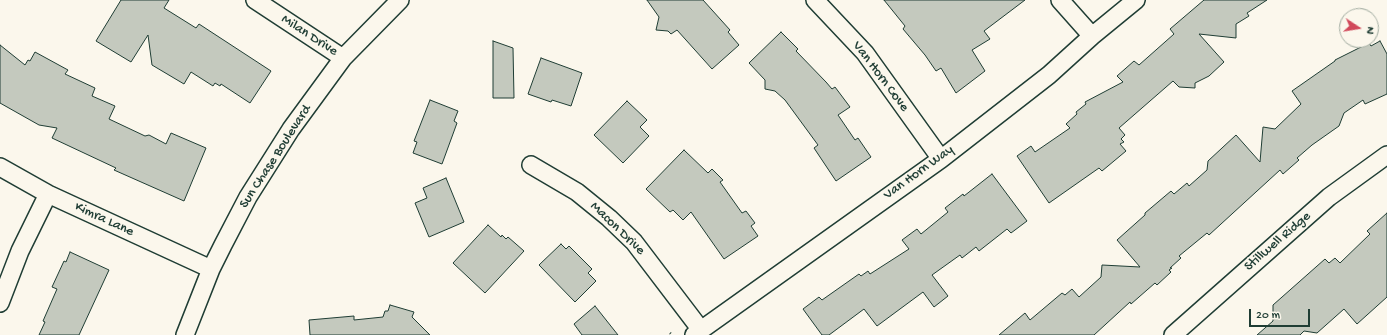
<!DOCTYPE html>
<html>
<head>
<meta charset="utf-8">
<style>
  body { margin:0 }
  #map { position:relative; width:1387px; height:335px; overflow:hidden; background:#fbf7ec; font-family:"Gochi Hand",sans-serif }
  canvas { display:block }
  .north { position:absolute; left:1339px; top:8px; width:40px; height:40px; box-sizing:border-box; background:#fbf7ec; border:1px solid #a3ada2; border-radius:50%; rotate:102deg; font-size:11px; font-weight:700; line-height:16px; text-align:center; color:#1f3d34 }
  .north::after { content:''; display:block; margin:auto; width:14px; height:18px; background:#d1495b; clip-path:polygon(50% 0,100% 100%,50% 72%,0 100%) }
  .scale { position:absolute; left:1249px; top:309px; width:61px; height:18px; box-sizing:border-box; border:2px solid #1f3d34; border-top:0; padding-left:5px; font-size:12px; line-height:14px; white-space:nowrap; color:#1f3d34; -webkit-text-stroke:3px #fbf7ec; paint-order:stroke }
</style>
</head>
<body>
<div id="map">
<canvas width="1387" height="335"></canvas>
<div class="north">N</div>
<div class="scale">20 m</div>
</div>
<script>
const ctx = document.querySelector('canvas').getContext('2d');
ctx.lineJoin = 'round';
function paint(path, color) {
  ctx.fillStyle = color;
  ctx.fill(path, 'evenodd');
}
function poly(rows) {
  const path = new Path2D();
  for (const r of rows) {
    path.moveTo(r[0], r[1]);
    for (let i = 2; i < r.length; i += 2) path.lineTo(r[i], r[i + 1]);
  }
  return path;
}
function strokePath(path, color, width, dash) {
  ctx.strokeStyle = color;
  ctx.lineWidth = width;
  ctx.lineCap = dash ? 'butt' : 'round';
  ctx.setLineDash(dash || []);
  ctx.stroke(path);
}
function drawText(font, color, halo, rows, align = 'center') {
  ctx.font = font + ' "Gochi Hand",sans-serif';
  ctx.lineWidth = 3.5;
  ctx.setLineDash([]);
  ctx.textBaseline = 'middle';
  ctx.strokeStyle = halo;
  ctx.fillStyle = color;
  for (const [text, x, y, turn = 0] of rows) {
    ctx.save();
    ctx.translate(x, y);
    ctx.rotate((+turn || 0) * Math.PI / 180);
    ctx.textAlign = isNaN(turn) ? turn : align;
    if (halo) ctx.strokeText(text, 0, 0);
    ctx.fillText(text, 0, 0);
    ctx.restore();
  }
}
const building = poly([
  [121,0,169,0,164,8,196,28,199,24,271,71,250,103,221,84,220,86,215,83,213,86,191,72,184,84,152,65,148,35,131,62,96,41,121,0],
  [647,0,703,0,730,30,728,32,739,45,712,69,677,30,671,34,668,31,656,30,659,17,647,0],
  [884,0,1025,0,984,31,990,39,972,50,985,71,956,93,941,68,936,71,925,55,903,29,905,26,884,0],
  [1204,0,1267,0,1247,13,1249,16,1236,24,1236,38,1199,34,1224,62,1209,76,1195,83,1195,88,1179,87,1173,81,1119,128,1125,135,1121,139,1124,142,1120,144,1126,151,1102,171,1099,168,1049,203,1017,156,1031,146,1035,152,1070,128,1066,124,1077,114,1076,112,1086,104,1085,102,1123,82,1117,76,1134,61,1139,65,1174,34,1170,29,1204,0],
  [781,32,798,49,796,51,826,82,832,89,835,87,850,107,838,115,855,140,858,138,871,157,836,181,814,148,818,145,785,100,775,91,765,89,765,80,749,63,781,32],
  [493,41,513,48,514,98,493,98,493,41],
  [1380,41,1387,54,1387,94,1365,104,1363,100,1344,113,1339,126,1312,145,1297,158,1299,160,1283,174,1280,170,1209,235,1207,233,1179,256,1181,258,1170,268,1172,268,1169,270,1171,272,1157,285,1155,283,1131,304,1130,302,1094,335,999,335,1025,313,1030,320,1062,293,1065,295,1072,289,1079,297,1101,277,1102,265,1140,267,1117,240,1145,215,1145,213,1171,191,1174,194,1187,183,1189,186,1207,170,1208,161,1236,135,1260,162,1263,127,1275,129,1301,104,1292,91,1335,61,1335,60,1369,43,1371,46,1380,41],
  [0,45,25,65,28,60,30,61,35,52,68,70,65,74,95,88,92,96,115,106,109,119,145,136,149,135,166,144,171,133,206,148,184,201,114,170,116,168,52,138,57,128,39,125,0,103,0,45],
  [541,58,582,73,571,106,552,100,551,102,528,94,541,58],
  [430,100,458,111,454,121,457,123,442,164,413,153,417,142,414,141,430,100],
  [627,101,647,120,640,127,649,136,623,163,594,135,627,101],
  [684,150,708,173,712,169,723,180,720,182,742,213,746,211,755,223,751,226,758,236,724,259,691,212,683,220,673,210,670,212,646,189,684,150],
  [992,174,1027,221,1011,233,1007,229,979,251,976,247,962,258,960,255,932,275,948,296,934,307,923,292,877,326,864,309,829,335,822,335,803,309,819,297,822,300,859,274,861,276,868,271,870,274,909,249,902,240,917,229,921,234,948,212,945,208,963,194,964,196,992,174],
  [446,178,464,222,429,237,415,203,427,198,423,188,446,178],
  [1387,213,1387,297,1357,324,1344,309,1317,333,1304,331,1300,335,1257,335,1273,321,1273,305,1325,259,1329,263,1335,258,1340,263,1370,234,1367,231,1387,213],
  [488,225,501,237,502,235,506,239,508,237,524,251,485,293,453,263,488,225],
  [561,244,566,249,569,246,592,269,588,273,596,281,575,302,539,265,561,244],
  [70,252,109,270,79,335,39,335,45,322,43,321,57,289,52,287,64,261,66,262,70,252],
  [390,305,414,312,412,317,430,335,310,335,309,320,354,316,354,320,383,317,385,311,388,311,390,305],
  [595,306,618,335,582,335,574,324,595,306]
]);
paint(building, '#c4c9be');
strokePath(building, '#1f3d34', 1);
const minor = poly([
  [255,0,343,58],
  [815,0,865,53,941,159],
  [1060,0,1092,36],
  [531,165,577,192,609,218,634,242,701,330],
  [0,167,48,194,211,269],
  [0,303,20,251,48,194],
  [185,335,211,269,223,245,248,197,291,129,343,58,400,0],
  [694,335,941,159,1049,75,1092,36,1136,0],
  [1173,335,1329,197,1387,155]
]);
strokePath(minor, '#1f3d34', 20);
strokePath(poly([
  [670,333,672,335]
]), '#1f3d34', 2.5, [1, 3]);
strokePath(minor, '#fbf7ec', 17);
drawText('14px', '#1f3d34', '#fbf7ec', [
  ["Milan Drive",309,36,33],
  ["Van Horn Cove",880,77,53],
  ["Sun Chase Boulevard",276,157,-57],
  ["Van Horn Way",919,173,-36],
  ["Kimra Lane",104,220,25],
  ["Macon Drive",617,229,44],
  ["Stillwell Ridge",1278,242,-41]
]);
</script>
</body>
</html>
